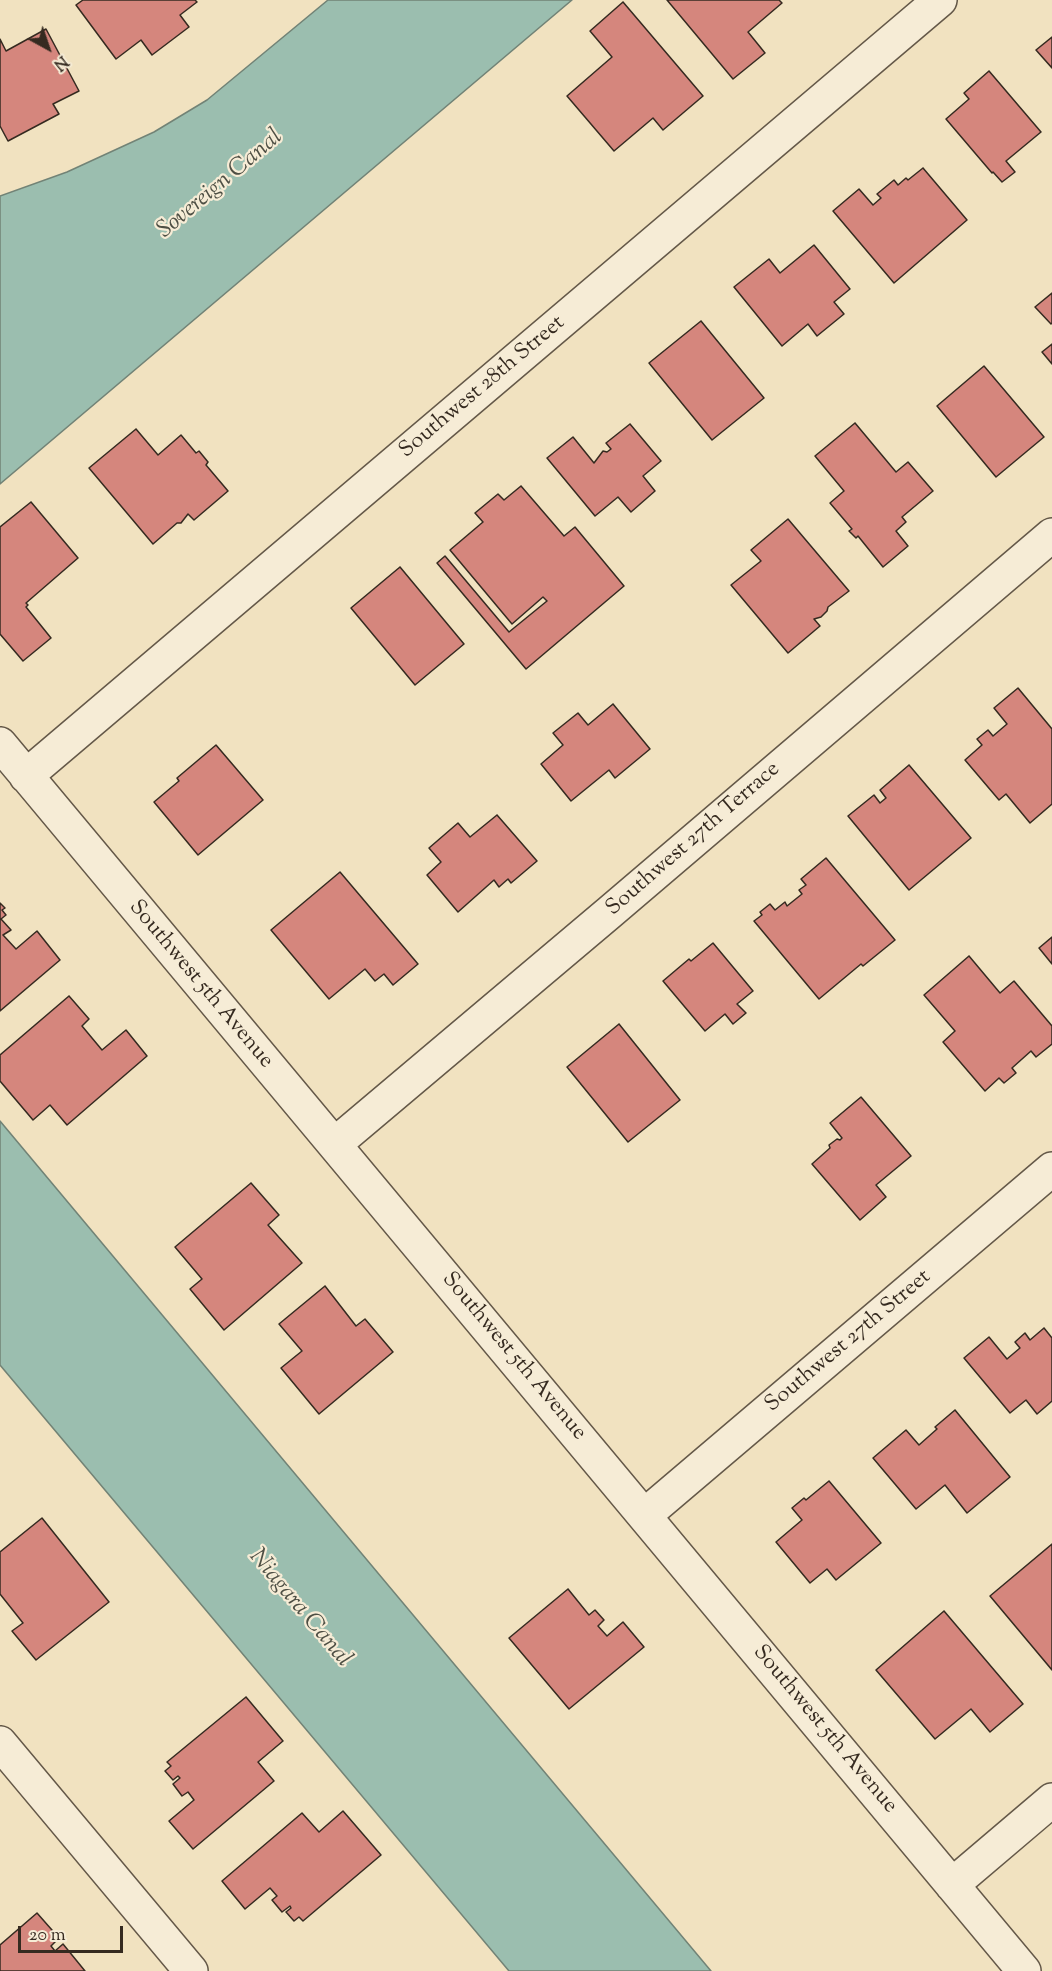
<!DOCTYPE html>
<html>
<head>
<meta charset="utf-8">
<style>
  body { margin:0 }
  #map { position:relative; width:1052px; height:1971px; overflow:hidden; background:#f1e2c0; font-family:"Sorts Mill Goudy",serif }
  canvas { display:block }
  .north { position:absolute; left:18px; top:18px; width:60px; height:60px; -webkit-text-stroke:4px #f6ecd6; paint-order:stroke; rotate:140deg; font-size:16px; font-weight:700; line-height:24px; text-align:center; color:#352a20 }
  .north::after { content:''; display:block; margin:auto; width:21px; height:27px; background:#352a20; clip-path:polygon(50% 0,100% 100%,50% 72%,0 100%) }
  .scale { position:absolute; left:18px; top:1926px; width:105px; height:27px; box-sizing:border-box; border:3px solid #352a20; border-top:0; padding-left:8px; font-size:18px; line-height:21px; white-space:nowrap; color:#352a20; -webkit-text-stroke:4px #f6ecd6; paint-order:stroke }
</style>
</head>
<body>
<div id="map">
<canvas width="1052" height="1971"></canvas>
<div class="north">N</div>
<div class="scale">20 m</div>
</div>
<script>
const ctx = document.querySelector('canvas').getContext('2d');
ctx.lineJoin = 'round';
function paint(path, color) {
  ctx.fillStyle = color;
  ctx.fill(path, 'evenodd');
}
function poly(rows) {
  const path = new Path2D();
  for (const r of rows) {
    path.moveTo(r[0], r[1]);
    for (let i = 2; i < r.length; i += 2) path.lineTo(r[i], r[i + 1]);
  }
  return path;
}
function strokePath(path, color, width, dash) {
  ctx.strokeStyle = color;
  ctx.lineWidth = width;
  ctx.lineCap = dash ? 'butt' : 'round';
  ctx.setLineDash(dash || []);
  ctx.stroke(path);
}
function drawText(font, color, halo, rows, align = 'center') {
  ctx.font = font + ' "Sorts Mill Goudy",serif';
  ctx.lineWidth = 4.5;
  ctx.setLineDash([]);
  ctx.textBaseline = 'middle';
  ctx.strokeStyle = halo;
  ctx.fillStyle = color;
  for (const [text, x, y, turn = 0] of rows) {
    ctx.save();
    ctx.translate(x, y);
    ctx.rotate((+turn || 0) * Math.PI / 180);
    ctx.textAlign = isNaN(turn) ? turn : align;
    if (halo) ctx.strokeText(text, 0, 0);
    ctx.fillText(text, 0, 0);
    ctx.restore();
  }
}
const water = poly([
  [328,0,572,0,0,484,0,196,67,172,154,132,207,100,328,0],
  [0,1121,362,1554,711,1971,509,1971,0,1365,0,1121]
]);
paint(water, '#9bbeaf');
strokePath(water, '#728376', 1.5);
const building = poly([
  [83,0,195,0,197,2,180,15,189,27,152,55,141,40,116,59,76,5,83,0],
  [667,0,779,0,782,3,748,32,765,53,733,79,667,0],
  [623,2,703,96,663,130,653,118,614,151,567,96,612,57,590,31,623,2],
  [46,29,79,91,53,104,59,114,8,141,0,126,0,39,6,51,46,29],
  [1052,37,1052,68,1036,50,1052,37],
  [989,71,1041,132,1006,161,1015,172,1002,182,993,172,992,173,946,119,969,99,964,93,989,71],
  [923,168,967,220,894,283,833,211,859,189,873,205,881,198,877,194,894,180,898,185,906,178,908,180,923,168],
  [814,245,850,289,834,302,844,314,817,336,808,324,782,346,734,287,769,259,780,273,814,245],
  [1052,293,1052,323,1051,324,1035,307,1052,293],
  [701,321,764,398,712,440,649,363,701,321],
  [1052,344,1052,364,1042,352,1052,344],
  [984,366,1044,437,996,477,937,406,984,366],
  [855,423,896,472,908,462,933,491,902,517,906,522,896,531,908,546,883,567,858,536,856,538,849,531,852,529,830,503,844,491,815,456,855,423],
  [630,424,661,461,643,476,655,491,631,512,618,497,595,516,547,458,573,437,594,463,603,451,607,452,611,449,606,443,630,424],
  [136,429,158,455,181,435,196,453,199,451,208,462,206,465,228,491,194,520,188,514,181,523,177,523,153,544,89,468,136,429],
  [521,486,564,536,575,527,624,586,526,669,437,563,445,556,509,632,547,601,543,597,512,624,450,550,483,522,475,513,498,494,504,500,521,486],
  [31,502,78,558,26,603,28,605,26,607,51,638,23,661,0,634,0,527,31,502],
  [788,519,849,591,828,607,827,611,821,617,814,619,820,626,788,653,731,585,761,561,751,550,788,519],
  [400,567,464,644,415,685,351,608,400,567],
  [1018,688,1052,729,1052,804,1030,823,1006,794,999,800,965,760,982,745,977,739,988,730,993,736,1007,724,994,708,1018,688],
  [613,704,650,749,615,778,609,770,571,801,541,764,563,745,553,733,578,713,588,725,613,704],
  [216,745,263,800,198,855,154,802,179,781,177,778,216,745],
  [909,765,971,838,909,890,848,816,874,795,880,803,886,798,880,790,909,765],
  [497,815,537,861,511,883,508,879,499,887,494,880,458,912,427,875,441,862,429,848,458,823,470,837,497,815],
  [826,858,895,940,863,966,861,964,819,999,754,921,762,915,760,912,770,904,775,910,785,902,787,906,802,894,799,890,806,885,801,879,826,858],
  [340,872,418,964,393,985,384,974,375,981,365,969,329,999,271,930,340,872],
  [0,903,5,908,2,910,6,915,1,919,11,930,3,935,16,949,37,931,60,960,0,1011,0,903],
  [1052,937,1052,964,1039,948,1052,937],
  [713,943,753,991,737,1004,746,1013,733,1024,725,1014,705,1031,663,981,689,959,691,961,713,943],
  [969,956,1000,993,1014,981,1052,1026,1052,1044,1036,1057,1031,1051,1012,1068,1016,1073,1004,1083,999,1078,985,1091,943,1042,955,1031,924,995,969,956],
  [69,996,89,1019,82,1026,102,1050,126,1030,147,1056,67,1125,50,1105,33,1120,0,1081,0,1055,69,996],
  [619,1024,680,1100,628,1142,567,1067,619,1024],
  [861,1097,911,1156,876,1185,886,1197,860,1220,812,1164,830,1148,829,1145,837,1139,840,1140,842,1138,830,1123,861,1097],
  [251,1183,279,1215,268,1225,302,1263,224,1330,190,1289,202,1279,175,1247,251,1183],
  [325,1286,356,1326,365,1319,393,1352,319,1414,281,1368,302,1351,279,1324,325,1286],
  [1044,1328,1052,1338,1052,1401,1037,1414,1026,1400,1010,1413,964,1358,989,1337,1007,1359,1020,1348,1015,1342,1025,1333,1030,1340,1044,1328],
  [955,1410,1010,1477,967,1513,945,1485,916,1509,873,1458,906,1430,919,1445,937,1429,935,1427,955,1410],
  [829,1481,881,1543,836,1580,827,1569,810,1583,776,1542,802,1520,792,1508,804,1498,806,1500,829,1481],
  [42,1518,109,1602,36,1660,12,1631,23,1623,0,1594,0,1552,42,1518],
  [1052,1544,1052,1670,990,1596,1052,1544],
  [568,1589,589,1615,595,1610,604,1620,598,1626,607,1636,623,1622,644,1647,569,1709,509,1638,568,1589],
  [944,1611,1023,1704,990,1732,971,1709,935,1739,876,1670,944,1611],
  [246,1697,283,1741,258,1762,274,1781,193,1849,169,1821,194,1800,188,1792,182,1796,173,1784,180,1778,178,1776,173,1780,165,1771,171,1766,167,1762,246,1697],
  [343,1811,381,1855,303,1921,299,1917,294,1921,286,1912,291,1908,290,1906,282,1912,272,1900,277,1896,270,1888,245,1909,222,1881,302,1813,319,1832,343,1811],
  [37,1913,59,1938,51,1946,55,1951,63,1944,85,1971,0,1971,0,1945,37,1913]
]);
paint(building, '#d5867d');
strokePath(building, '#352a20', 1.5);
const street = poly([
  [0,744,1024,1971],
  [26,776,940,0],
  [335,1144,610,912,1052,535],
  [645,1515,1052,1169],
  [0,1743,191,1971],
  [952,1885,1052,1800]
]);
strokePath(street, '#645848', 36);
strokePath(street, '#f6ecd6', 33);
drawText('22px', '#352a20', '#f6ecd6', [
  ["Southwest 28th Street",483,388,-40],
  ["Southwest 27th Terrace",694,840,-41],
  ["Southwest 5th Avenue",200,985,50],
  ["Southwest 27th Street",849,1342,-40],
  ["Southwest 5th Avenue",513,1357,50],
  ["Southwest 5th Avenue",824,1730,50]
]);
drawText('italic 24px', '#4e4f44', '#f6ecd6', [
  ["Sovereign Canal",221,185,-40],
  ["Niagara Canal",299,1609,50]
]);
</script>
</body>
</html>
